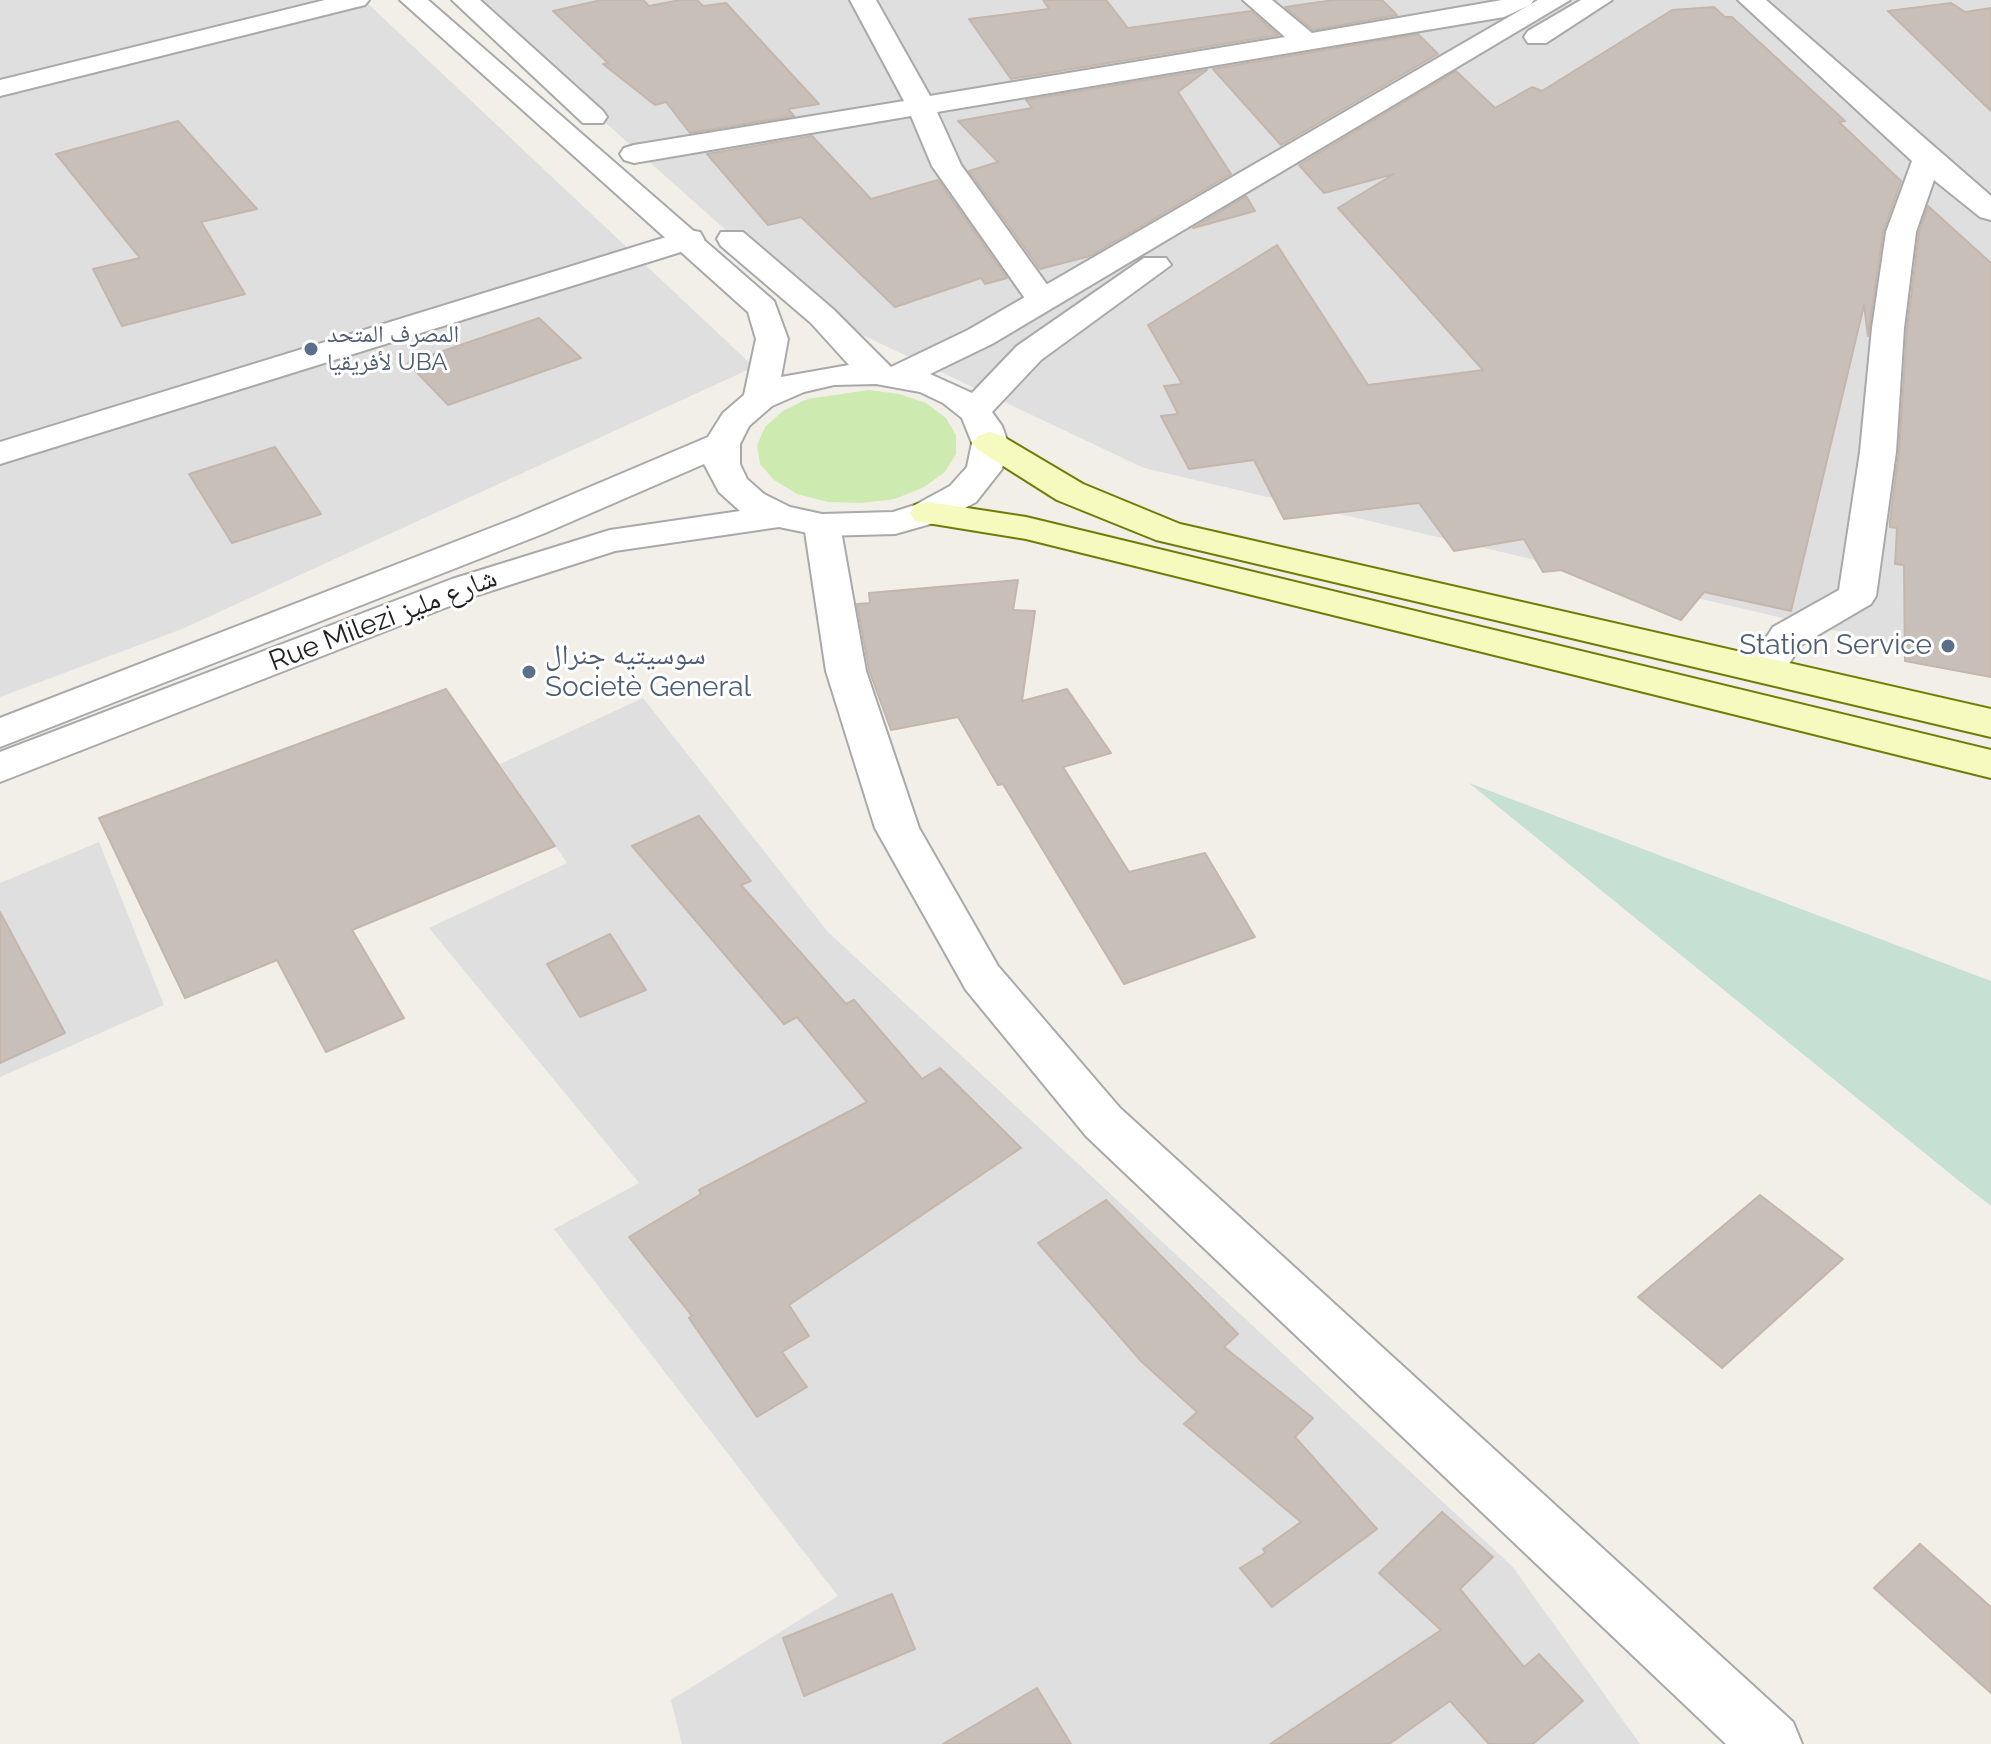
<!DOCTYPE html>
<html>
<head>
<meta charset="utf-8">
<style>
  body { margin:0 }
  canvas { display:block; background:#f2efe9 }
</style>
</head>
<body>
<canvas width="1991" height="1744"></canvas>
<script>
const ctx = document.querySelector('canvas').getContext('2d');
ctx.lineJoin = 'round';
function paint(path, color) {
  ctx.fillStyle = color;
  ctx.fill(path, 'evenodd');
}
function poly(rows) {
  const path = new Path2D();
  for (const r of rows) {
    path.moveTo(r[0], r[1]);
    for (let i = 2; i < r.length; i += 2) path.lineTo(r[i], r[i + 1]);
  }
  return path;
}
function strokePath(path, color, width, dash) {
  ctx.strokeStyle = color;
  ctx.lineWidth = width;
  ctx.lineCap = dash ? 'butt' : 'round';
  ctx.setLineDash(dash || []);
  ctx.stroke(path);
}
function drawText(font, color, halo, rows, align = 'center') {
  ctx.font = font + ' Raleway,"Noto Naskh Arabic",sans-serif';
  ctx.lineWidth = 6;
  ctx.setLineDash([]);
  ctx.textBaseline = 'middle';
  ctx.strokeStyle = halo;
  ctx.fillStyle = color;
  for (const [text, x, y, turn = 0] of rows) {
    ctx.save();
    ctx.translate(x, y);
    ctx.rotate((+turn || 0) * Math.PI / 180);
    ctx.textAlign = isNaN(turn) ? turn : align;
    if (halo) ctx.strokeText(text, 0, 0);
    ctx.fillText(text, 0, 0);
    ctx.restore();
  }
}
paint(poly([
  [0,0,364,0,754,367,182,629,0,697],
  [468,0,1991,0,1991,667,1144,468,822,316],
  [643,698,828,932,1512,1566,1640,1744,682,1744,671,1700,838,1596,554,1229,639,1183,429,928,567,863,500,764],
  [99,842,164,1005,0,1077,0,883]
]), '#e0dfdf');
paint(poly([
  [869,390,899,394,926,403,946,418,956,435,956,454,945,472,924,487,895,499,861,503,828,502,797,494,774,480,760,464,757,445,765,427,783,411,807,399]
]), '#cdebb0');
paint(poly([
  [1469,783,1991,981,1991,1206,1964,1185]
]), '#c6e0d4');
const building = poly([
  [601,0,643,0,649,6,680,0,697,0,703,6,726,3,819,104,788,109,794,116,690,133,666,102,655,105,603,64,608,63,553,11,601,0],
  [1043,0,1106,0,1128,28,1251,11,1278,35,1011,79,969,19,1049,9,1043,0],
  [1334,0,1382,0,1397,15,1313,30,1285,7,1334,0],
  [1951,3,1965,12,1991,8,1991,111,1888,11,1951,3],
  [1714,7,1725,17,1732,17,1845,121,1839,122,1901,181,1883,232,1868,336,1864,305,1791,611,1704,592,1681,620,1561,570,1543,572,1524,539,1454,551,1419,503,1284,519,1254,460,1189,469,1161,416,1178,414,1164,386,1182,384,1148,325,1277,245,1368,385,1483,370,1338,208,1394,174,1324,193,1299,165,1456,71,1495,108,1532,87,1542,91,1672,10,1714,7],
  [1418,34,1438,54,1281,145,1213,69,1418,34],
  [1207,70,1178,92,1231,174,1090,256,1040,269,969,171,998,162,958,121,1032,108,1026,100,1207,70],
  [178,121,257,209,201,222,245,294,122,326,93,269,140,258,56,154,178,121],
  [812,136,871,199,938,180,1007,278,985,284,981,278,895,307,801,217,768,225,707,154,812,136],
  [1246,196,1255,211,1193,228,1246,196],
  [1928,206,1991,263,1991,677,1905,661,1904,565,1895,564,1897,528,1890,527,1890,520,1899,452,1907,328,1919,233,1928,206],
  [539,318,581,358,448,405,408,363,539,318],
  [275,447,321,514,232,543,189,474,275,447],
  [1018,580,1013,610,1035,611,1022,701,1067,689,1111,753,1063,767,1129,872,1205,853,1255,937,1124,984,1003,784,998,785,958,717,891,730,869,670,857,604,870,603,869,593,1018,580],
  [446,689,555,846,352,930,404,1018,326,1052,277,960,185,998,99,818,446,689],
  [699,816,751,881,741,885,846,1004,854,1000,922,1079,940,1068,1021,1148,789,1305,809,1336,782,1352,807,1387,757,1417,689,1318,692,1316,629,1237,701,1194,699,1190,867,1102,797,1017,784,1024,632,846,699,816],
  [0,912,65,1033,0,1063,0,912],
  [610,934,646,990,580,1017,547,964,610,934],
  [1760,1195,1843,1259,1722,1368,1638,1297,1760,1195],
  [1106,1200,1238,1334,1224,1347,1313,1418,1295,1437,1377,1529,1272,1607,1240,1568,1265,1553,1263,1549,1301,1522,1184,1424,1197,1412,1141,1361,1038,1243,1106,1200],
  [1442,1512,1493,1557,1460,1589,1524,1667,1539,1654,1583,1701,1533,1744,1489,1744,1450,1701,1389,1744,1270,1744,1441,1630,1379,1573,1442,1512],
  [1920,1544,1991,1607,1991,1693,1874,1588,1920,1544],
  [892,1594,915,1649,804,1696,783,1638,892,1594],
  [1037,1688,1071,1744,943,1744,1037,1688]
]);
paint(building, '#c7bfb8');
strokePath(building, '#c4b6ab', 2);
const minor = poly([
  [325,0,369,0,365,5,0,96,0,80,325,0],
  [850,0,876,0,930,96,1285,37,1243,0,1272,0,1312,33,1502,0,1534,0,1530,5,1504,17,937,112,961,165,1058,300,1053,307,1042,310,1031,307,932,166,911,116,634,163,624,160,620,154,624,148,634,145,904,101,850,0],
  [1738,0,1766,0,1991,196,1991,220,1980,217,1934,180,1916,232,1904,328,1896,452,1876,596,1871,604,1801,645,1780,678,1766,682,1752,678,1746,669,1773,627,1839,590,1860,452,1872,328,1886,232,1912,161,1738,0],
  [689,230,700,232,704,239,700,246,0,464,0,442,689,230],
  [822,514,835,517,840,525,866,671,919,828,998,966,1120,1108,1793,1722,1802,1744,1726,1744,1086,1136,966,990,875,828,826,671,804,525,809,517,822,514]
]);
const tertiary = poly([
  [400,0,428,0,774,301,788,339,781,377,849,365,811,323,721,246,717,239,721,232,743,232,833,309,891,367,968,330,1538,0,1570,0,992,344,930,374,972,393,1017,346,1144,258,1166,258,1171,265,1041,360,992,412,1002,426,1008,443,1002,469,976,502,941,521,895,534,822,536,779,527,615,551,478,595,0,782,0,752,452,579,610,530,740,511,719,492,704,464,545,533,0,747,0,718,519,517,708,437,723,413,744,395,756,339,748,312,400,0],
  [876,384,920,392,943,403,962,418,972,443,967,467,950,486,915,505,893,512,822,514,790,507,764,494,747,479,740,464,740,444,749,426,772,406,804,392,834,385,876,384],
  [452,0,480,0,603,111,607,117,603,123,583,123,452,0],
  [1581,0,1612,0,1546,43,1528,43,1524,37,1528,31,1581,0]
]);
const secondary = poly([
  [990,432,1002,436,1083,484,1180,524,1991,709,1991,737,1156,540,1057,500,978,450,972,443,978,436,990,432],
  [928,502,1026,517,1991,750,1991,778,1026,539,915,521,910,513,915,505,928,502]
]);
strokePath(minor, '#a9a9a9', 4);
strokePath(tertiary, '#a9a9a9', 4);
strokePath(secondary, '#707d05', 4);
paint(minor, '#fff');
paint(tertiary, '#fff');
paint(secondary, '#f7fabf');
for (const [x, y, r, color] of [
  [311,349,8,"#5c6f8a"],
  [1948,646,8,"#5c6f8a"],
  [529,672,8,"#5c6f8a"]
]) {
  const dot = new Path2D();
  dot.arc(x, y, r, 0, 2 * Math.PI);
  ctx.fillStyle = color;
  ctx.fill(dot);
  strokePath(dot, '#fff', 3);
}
drawText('24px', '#4e5e75', '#fff', [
  ["المصرف المتحد",327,335],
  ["لأفريقيا UBA",327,363]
], 'left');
drawText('28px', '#222', '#fff', [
  ["Rue Milezi شارع مليز",383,620,-21]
]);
drawText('28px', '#4e5e75', '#fff', [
  ["Station Service",1932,646],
  ["سوسيتيه جنرال",545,656,"left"],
  ["Societè General",545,688,"left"]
], 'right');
</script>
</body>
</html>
